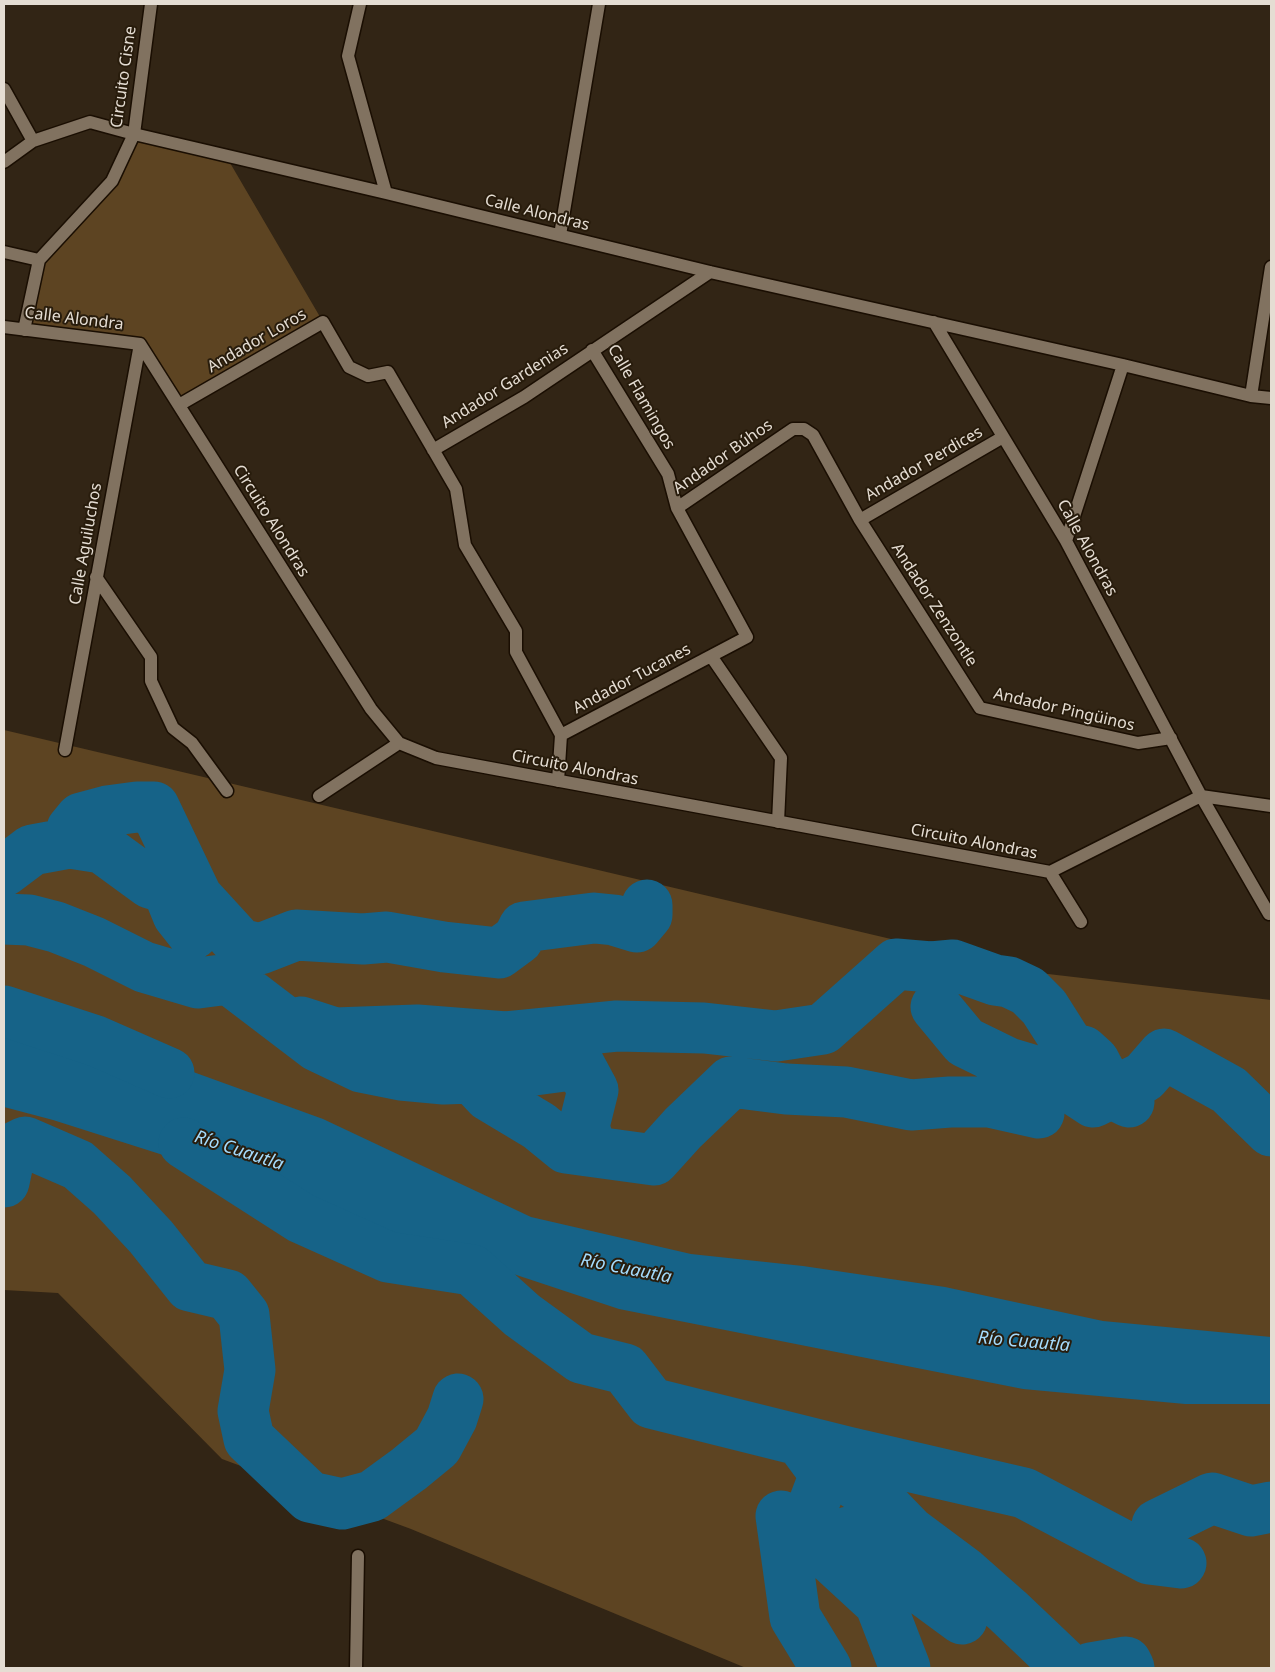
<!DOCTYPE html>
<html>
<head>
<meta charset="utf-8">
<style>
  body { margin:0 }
  #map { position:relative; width:1275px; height:1672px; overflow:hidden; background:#322515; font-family:"Noto Sans",sans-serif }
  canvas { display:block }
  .frame { position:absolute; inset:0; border:5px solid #e5ddd3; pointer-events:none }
</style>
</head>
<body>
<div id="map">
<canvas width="1275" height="1672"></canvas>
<div class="frame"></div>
</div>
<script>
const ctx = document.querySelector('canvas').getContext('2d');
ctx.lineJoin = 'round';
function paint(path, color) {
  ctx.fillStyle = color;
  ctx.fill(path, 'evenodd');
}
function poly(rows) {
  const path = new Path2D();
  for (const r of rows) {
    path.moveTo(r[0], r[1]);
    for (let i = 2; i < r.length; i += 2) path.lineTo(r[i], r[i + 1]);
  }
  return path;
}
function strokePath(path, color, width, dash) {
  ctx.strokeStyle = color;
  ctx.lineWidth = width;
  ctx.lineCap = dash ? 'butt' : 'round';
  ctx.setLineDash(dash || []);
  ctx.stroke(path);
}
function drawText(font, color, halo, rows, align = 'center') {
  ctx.font = font + ' "Noto Sans",sans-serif';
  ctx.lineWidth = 4;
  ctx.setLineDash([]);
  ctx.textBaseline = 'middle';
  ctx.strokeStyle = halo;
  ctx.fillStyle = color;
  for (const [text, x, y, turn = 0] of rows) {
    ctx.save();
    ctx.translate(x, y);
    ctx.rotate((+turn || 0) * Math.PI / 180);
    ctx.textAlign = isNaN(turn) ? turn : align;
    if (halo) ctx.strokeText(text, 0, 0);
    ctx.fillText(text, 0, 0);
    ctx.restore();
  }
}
paint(poly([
  [134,134,226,156,323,322,179,405,140,344,24,330,39,260,112,181],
  [4,730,1031,972,1271,1000,1271,1668,746,1668,411,1529,222,1459,58,1293,4,1290]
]), '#5d4422');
paint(poly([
  [4,1028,127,1048,323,1119,531,1217,691,1254,803,1266,945,1287,1103,1321,1271,1337,1271,1404,1185,1404,1023,1389,619,1309,450,1253,270,1189,53,1120,4,1107]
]), '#166388');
strokePath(poly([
  [70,843,72,829,81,818,107,811,137,807,154,807,197,897,240,944,260,949,296,935,363,939,387,937,444,947,499,953,518,939,524,927,594,918,614,920,637,927,647,915,647,905],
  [4,871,32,850,70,843,102,848,150,883,167,888,178,915,193,934],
  [4,919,29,920,56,927,94,942,144,967,198,983,229,979,317,1046,361,1067,401,1075,444,1079,472,1078,489,1096,539,1126,566,1148,654,1160,683,1128,731,1082,786,1089,846,1092,911,1105,950,1102,990,1102,1039,1113],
  [936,1007,965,1042,1008,1063,1055,1077,1093,1102,1144,1077,1164,1054,1229,1090,1271,1131],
  [4,1011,96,1041,169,1073],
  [301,1022,335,1033,417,1030,506,1037,617,1026,704,1028,776,1036,823,1029,896,964,931,967,953,965,995,980,1009,982,1028,991,1044,1007,1070,1048,1083,1051,1094,1061,1111,1093,1129,1102],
  [451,1070,491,1078,527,1071,579,1064,593,1090,584,1126,591,1151],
  [184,1143,301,1218,388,1257,472,1270,522,1315,581,1358,625,1369,651,1403,847,1452,1024,1493,1149,1559,1181,1563],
  [4,1182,11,1149,25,1142,78,1165,112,1195,151,1237,190,1286,228,1295,244,1315,250,1370,243,1411,249,1439,310,1497,342,1504,372,1496,409,1469,437,1446,452,1418,458,1399],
  [805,1447,825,1474,803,1532,880,1603,905,1668],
  [825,1474,839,1473,878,1499,910,1532,965,1573,1008,1611,1068,1668],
  [781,1516,795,1617,826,1668],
  [1157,1525,1212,1498,1251,1511,1271,1507],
  [848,1532,864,1547,962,1619],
  [1091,1668,1126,1662,1129,1668]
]), '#166388', 51);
const street = poly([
  [360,4,348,56,386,193],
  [4,89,33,141],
  [4,162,33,141,90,122,134,134,386,193,710,272,1123,365,1251,396,1271,398],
  [560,235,599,4],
  [4,252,39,260],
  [934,322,1066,541,1201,796,1269,914],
  [4,327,140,344],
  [24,330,39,260,112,181,134,134,151,4],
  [140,344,371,709,399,743,436,758,1050,872,1201,796],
  [1251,396,1271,267],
  [179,405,323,322,349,367,368,376,388,372,456,489,465,545,516,631,516,652,561,735,558,781],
  [433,450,524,397,710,272],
  [677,508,793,429,804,429,813,435,860,520,980,708,1138,743,1171,738],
  [860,520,1003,437],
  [1066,541,1123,365],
  [96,577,151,657,151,681,173,728,192,743,227,791],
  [711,656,781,758,778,822],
  [561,735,747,637,677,508,668,474,592,350],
  [65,750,140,344],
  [319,796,399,743],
  [1201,796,1271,806],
  [1050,872,1081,922],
  [356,1668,358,1556]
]);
strokePath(street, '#1a0e02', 15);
strokePath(street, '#817260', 12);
drawText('16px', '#e5ddd3', '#281c0c', [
  ["Circuito Cisne",124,77,-82],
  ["Calle Alondras",537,213,14],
  ["Calle Alondra",74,319,7],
  ["Andador Loros",257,341,-30],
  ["Andador Gardenias",505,386,-32],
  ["Calle Flamingos",641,397,60],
  ["Andador Búhos",723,457,-35],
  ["Andador Perdices",924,464,-30],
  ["Circuito Alondras",271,521,58],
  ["Calle Aguiluchos",86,544,-80],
  ["Calle Alondras",1087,548,61],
  ["Andador Zenzontle",934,605,57],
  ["Andador Tucanes",632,679,-28],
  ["Andador Pingüinos",1064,710,13],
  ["Circuito Alondras",575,768,11],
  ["Circuito Alondras",974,842,11]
]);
drawText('italic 18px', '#a4dbfc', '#281c0c', [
  ["Río Cuautla",239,1151,18],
  ["Río Cuautla",626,1269,11],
  ["Río Cuautla",1024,1342,5]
]);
</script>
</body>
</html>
